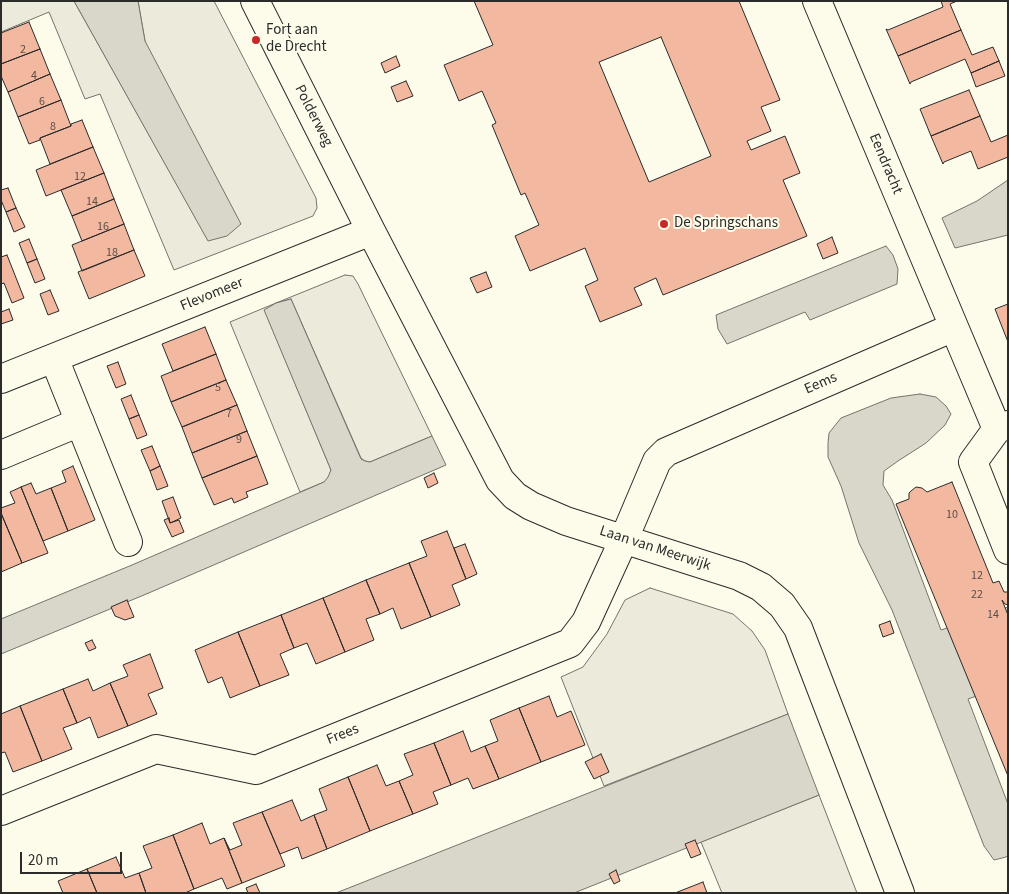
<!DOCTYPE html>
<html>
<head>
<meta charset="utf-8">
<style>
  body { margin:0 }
  #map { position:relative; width:1009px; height:894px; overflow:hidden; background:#fdfbea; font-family:"Source Sans 3",sans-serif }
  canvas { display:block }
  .frame { position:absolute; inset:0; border:2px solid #2b2b2b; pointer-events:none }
  .scale { position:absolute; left:20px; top:852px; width:102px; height:22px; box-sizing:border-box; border:2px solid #2b2b2b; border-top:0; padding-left:6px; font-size:15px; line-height:18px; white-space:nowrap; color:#2b2b2b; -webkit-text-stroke:4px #fdfbea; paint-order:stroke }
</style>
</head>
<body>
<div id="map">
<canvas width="1009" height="894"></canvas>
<div class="frame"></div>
<div class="scale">20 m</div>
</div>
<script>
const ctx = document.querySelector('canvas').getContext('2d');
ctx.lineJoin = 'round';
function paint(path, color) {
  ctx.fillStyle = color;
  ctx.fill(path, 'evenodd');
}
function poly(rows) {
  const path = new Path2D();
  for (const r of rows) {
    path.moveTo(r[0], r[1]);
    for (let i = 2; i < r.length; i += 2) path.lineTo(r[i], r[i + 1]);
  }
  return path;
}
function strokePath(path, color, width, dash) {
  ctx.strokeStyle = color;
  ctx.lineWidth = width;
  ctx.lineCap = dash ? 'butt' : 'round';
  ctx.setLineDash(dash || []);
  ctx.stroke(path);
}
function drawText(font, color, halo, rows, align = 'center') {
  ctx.font = font + ' "Source Sans 3",sans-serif';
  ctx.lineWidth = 4;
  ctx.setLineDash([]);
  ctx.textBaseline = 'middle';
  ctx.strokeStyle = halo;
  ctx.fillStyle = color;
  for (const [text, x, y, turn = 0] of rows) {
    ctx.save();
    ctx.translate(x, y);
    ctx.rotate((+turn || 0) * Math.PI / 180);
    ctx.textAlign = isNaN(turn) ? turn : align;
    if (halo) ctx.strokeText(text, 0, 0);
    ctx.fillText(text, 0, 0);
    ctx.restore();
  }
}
const green = poly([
  [1,1,74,1,208,240,145,41,138,1,214,1,316,198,317,208,313,216,174,270,100,94,85,99,49,12,1,32,1,1],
  [345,275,353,276,358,284,432,436,370,462,365,461,361,458,291,299,276,303,265,311,331,470,329,477,324,482,300,492,230,322,276,303,345,275],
  [650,588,733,614,752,631,765,650,788,714,604,786,561,677,583,667,607,634,625,600,650,588],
  [819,795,857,893,722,893,701,842,819,795]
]);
paint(green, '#ecebdb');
strokePath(green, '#74746e', 1);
const water = poly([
  [74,1,138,1,145,41,241,224,227,236,208,241,74,1],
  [1008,180,1008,235,955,248,942,218,977,201,1008,180],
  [886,246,893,255,898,269,897,284,810,320,805,312,727,344,718,329,716,315,886,246],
  [291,299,361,459,365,461,370,462,432,436,446,465,144,595,1,654,1,619,132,565,324,482,328,477,331,470,264,310,276,303,291,299],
  [920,394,936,397,946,406,951,414,945,425,926,443,898,461,884,471,883,485,892,500,941,630,1008,607,1008,685,968,699,1008,804,1008,855,1006,857,994,860,984,846,892,610,859,543,841,486,828,457,828,443,829,433,841,418,891,398,920,394],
  [788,714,819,795,574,893,336,893,788,714]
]);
paint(water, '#d8d7c9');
strokePath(water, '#74746e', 1);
const building = poly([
  [474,1,739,1,780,100,761,107,771,131,747,141,751,150,785,136,800,173,783,180,807,236,663,295,656,278,634,288,642,305,600,322,585,286,598,280,585,248,530,271,515,236,539,225,525,193,521,195,492,125,496,123,482,91,459,101,444,65,493,45,474,1],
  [661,37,711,156,649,182,599,62,661,37],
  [941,1,957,1,950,4,961,30,898,56,886,29,888,30,943,7,941,1],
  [29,22,40,49,1,64,1,33,29,22],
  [961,30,972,55,993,47,999,61,971,73,965,59,911,82,910,84,898,56,961,30],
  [40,49,50,74,8,92,1,76,1,64,40,49],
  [396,56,400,66,385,73,381,63,396,56],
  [999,61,1005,76,976,87,971,73,999,61],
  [50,74,61,100,18,117,8,92,50,74],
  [406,81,413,96,397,102,391,87,406,81],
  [969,90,980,116,931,136,920,109,969,90],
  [61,100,71,126,40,138,40,140,29,144,18,117,61,100],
  [980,116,991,142,1008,135,1008,157,978,169,971,151,944,162,943,164,931,136,980,116],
  [82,120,93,147,50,164,40,138,71,126,71,124,82,120],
  [93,147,104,173,46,196,36,170,93,147],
  [104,173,114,199,72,216,61,190,104,173],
  [8,188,16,208,6,212,1,200,1,190,8,188],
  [114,199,124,224,82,241,72,216,114,199],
  [16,208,25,227,14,232,6,212,16,208],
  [124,224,134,250,82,271,72,245,124,224],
  [832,237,838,253,823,259,817,244,832,237],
  [29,239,37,259,27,263,19,243,29,239],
  [134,250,145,276,89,299,78,272,134,250],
  [7,255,24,298,12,303,4,283,1,284,1,257,7,255],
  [37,259,45,279,35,283,27,263,37,259],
  [486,272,492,287,477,293,470,278,486,272],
  [50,290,59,311,48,315,40,294,50,290],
  [1008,304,1008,342,995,309,1008,304],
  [9,309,13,320,1,324,1,312,9,309],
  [205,327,216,354,173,371,162,344,205,327],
  [216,354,226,380,171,402,161,376,216,354],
  [118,362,126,384,116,388,107,366,118,362],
  [226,380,237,405,182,427,171,402,226,380],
  [131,395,139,415,129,419,121,399,131,395],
  [237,405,247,431,192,453,182,427,237,405],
  [139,415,147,435,137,439,129,419,139,415],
  [247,431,257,456,202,478,192,453,247,431],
  [152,446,160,466,150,471,141,450,152,446],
  [257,456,268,484,246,492,248,497,234,503,232,498,214,505,202,478,257,456],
  [73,466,95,520,68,531,51,488,66,482,62,471,73,466],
  [160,466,168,486,157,490,150,471,160,466],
  [434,473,438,483,428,488,424,478,434,473],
  [952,482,993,583,999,581,1004,592,1008,592,1008,605,1005,604,1002,600,1008,615,1008,776,896,504,909,499,909,493,911,491,916,487,922,488,927,492,952,482],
  [31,483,36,494,51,488,68,531,43,541,21,487,31,483],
  [21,487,48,553,22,563,1,513,1,508,15,503,10,492,21,487],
  [173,497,181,518,170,523,162,501,173,497],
  [1,513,22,563,1,572,1,513],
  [169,518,170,523,179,520,184,532,172,537,164,520,169,518],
  [447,531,466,579,452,585,460,605,431,617,409,563,427,556,421,541,447,531],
  [465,544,477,574,466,579,454,548,465,544],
  [409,563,431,617,401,629,393,608,380,614,366,580,409,563],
  [366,580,380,614,366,619,374,640,345,652,323,598,366,580],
  [323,598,345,652,316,664,307,643,294,648,281,615,323,598],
  [127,600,134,617,125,620,115,616,111,607,127,600],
  [281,615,294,648,280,654,289,675,260,686,238,632,281,615],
  [890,621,894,633,883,637,879,625,890,621],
  [238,632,260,686,230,698,222,677,208,683,195,650,238,632],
  [92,640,96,648,89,651,85,643,92,640],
  [150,654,163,688,148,694,157,714,128,726,110,683,128,676,123,665,150,654],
  [88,679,93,691,110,683,128,726,98,738,90,717,77,723,63,689,88,679],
  [63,689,77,723,63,728,72,749,42,761,20,706,63,689],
  [549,696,557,717,571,711,585,745,541,762,519,708,549,696],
  [20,706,42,761,13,772,5,752,1,753,1,714,20,706],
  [519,708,541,762,499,779,485,746,498,741,490,720,519,708],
  [463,731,471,752,485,746,499,779,473,789,468,778,451,785,434,743,463,731],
  [434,743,451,785,433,792,438,804,413,814,399,781,413,775,404,754,434,743],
  [601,754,609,772,594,779,585,762,601,754],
  [377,765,386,786,399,781,413,814,370,831,348,777,377,765],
  [348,777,370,831,327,849,314,815,327,810,319,789,348,777],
  [292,800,301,821,314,815,327,849,302,859,298,847,280,854,262,812,292,800],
  [262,812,285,866,242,883,224,838,230,850,242,845,233,823,262,812],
  [202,823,210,844,224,838,242,883,227,889,222,878,194,889,173,835,202,823],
  [173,835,194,889,185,893,146,893,139,873,152,868,143,846,173,835],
  [695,840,701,854,691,858,685,844,695,840],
  [116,857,125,878,139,873,146,893,97,893,87,869,116,857],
  [87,869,97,893,63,893,58,881,87,869],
  [616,870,620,881,614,884,609,874,616,870],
  [703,882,707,893,675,893,703,882],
  [256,884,260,893,248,893,246,888,256,884]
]);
paint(building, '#f2b8a0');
strokePath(building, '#2b2b2b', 1);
const minor = poly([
  [255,1,371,231,500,480,515,496,531,506,566,521,739,576,761,587,782,605,798,628,900,893],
  [817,1,954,327],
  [54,358,128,542],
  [1,379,371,231],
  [997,429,973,462,1008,550],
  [1,455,80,422],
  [1,811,156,749,256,770,570,643,586,622,624,539,657,461,666,452,954,327,997,429,1008,425]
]);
strokePath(minor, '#2b2b2b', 30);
strokePath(minor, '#fdfbea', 28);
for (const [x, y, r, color] of [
  [256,40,5,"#c62828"],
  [664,224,5,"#c62828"]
]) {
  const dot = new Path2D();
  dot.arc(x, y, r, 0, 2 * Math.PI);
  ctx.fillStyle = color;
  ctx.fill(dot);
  strokePath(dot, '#fdfbea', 2);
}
drawText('12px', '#5d4e48', null, [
  ["2",23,50],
  ["4",34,76],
  ["6",42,102],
  ["8",53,127],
  ["12",80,177],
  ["14",92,202],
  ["16",103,227],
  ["18",112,253],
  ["5",218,388],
  ["7",229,414],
  ["9",239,440],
  ["10",952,515],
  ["12",977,576],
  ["22",977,595],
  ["14",993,615]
]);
drawText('15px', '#2b2b2b', '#fdfbea', [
  ["Fort aan",266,31],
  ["de Drecht",266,48],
  ["De Springschans",674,224]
], 'left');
drawText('15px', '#2b2b2b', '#fdfbea', [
  ["Polderweg",313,116,63],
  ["Eendracht",885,164,67],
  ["Flevomeer",212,295,-22],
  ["Eems",821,384,-23],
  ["Laan van Meerwijk",655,549,18],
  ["Frees",343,735,-22]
]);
</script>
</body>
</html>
